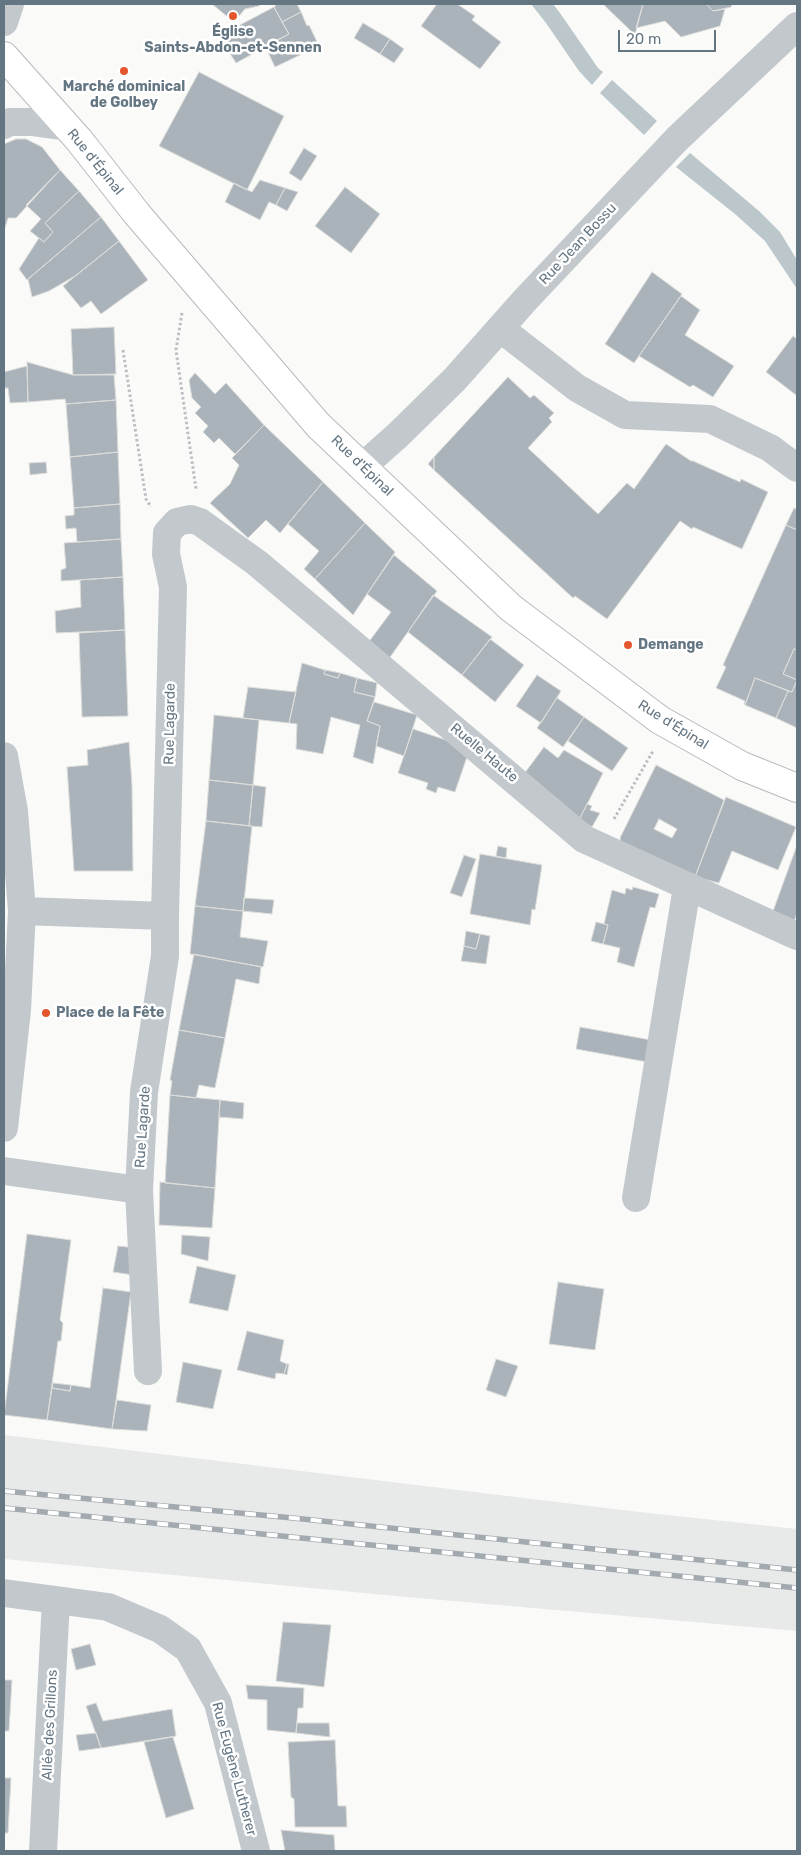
<!DOCTYPE html>
<html>
<head>
<meta charset="utf-8">
<style>
  body { margin:0 }
  #map { position:relative; width:801px; height:1855px; overflow:hidden; background:#fafaf8; font-family:Rubik,sans-serif }
  canvas { display:block }
  .frame { position:absolute; inset:0; border:5px solid #657683; pointer-events:none }
  .scale { position:absolute; left:618px; top:30px; width:98px; height:22px; box-sizing:border-box; border:2px solid #657683; border-top:0; padding-left:6px; font-size:15px; line-height:18px; white-space:nowrap; color:#657683; -webkit-text-stroke:4px #fff; paint-order:stroke }
</style>
</head>
<body>
<div id="map">
<canvas width="801" height="1855"></canvas>
<div class="frame"></div>
<div class="scale">20 m</div>
</div>
<script>
const ctx = document.querySelector('canvas').getContext('2d');
ctx.lineJoin = 'round';
function paint(path, color) {
  ctx.fillStyle = color;
  ctx.fill(path, 'evenodd');
}
function poly(rows) {
  const path = new Path2D();
  for (const r of rows) {
    path.moveTo(r[0], r[1]);
    for (let i = 2; i < r.length; i += 2) path.lineTo(r[i], r[i + 1]);
  }
  return path;
}
function strokePath(path, color, width, dash) {
  ctx.strokeStyle = color;
  ctx.lineWidth = width;
  ctx.lineCap = dash ? 'butt' : 'round';
  ctx.setLineDash(dash || []);
  ctx.stroke(path);
}
function drawText(font, color, halo, rows, align = 'center') {
  ctx.font = font + ' Rubik,sans-serif';
  ctx.lineWidth = 5;
  ctx.setLineDash([]);
  ctx.textBaseline = 'middle';
  ctx.strokeStyle = halo;
  ctx.fillStyle = color;
  for (const [text, x, y, turn = 0] of rows) {
    ctx.save();
    ctx.translate(x, y);
    ctx.rotate((+turn || 0) * Math.PI / 180);
    ctx.textAlign = isNaN(turn) ? turn : align;
    if (halo) ctx.strokeText(text, 0, 0);
    ctx.fillText(text, 0, 0);
    ctx.restore();
  }
}
paint(poly([
  [4,1435,631,1511,797,1529,797,1631,396,1596,4,1559]
]), '#e8e9e9');
paint(poly([
  [531,4,553,4,560,13,598,68,603,72,592,85,579,71,546,23],
  [612,80,657,121,644,135,600,93],
  [690,153,759,211,780,232,797,260,797,289,765,241,735,214,676,167]
]), '#bbc7cb');
const building = poly([
  [212,4,261,4,259,6,245,9,234,22,212,4],
  [277,4,297,4,301,12,282,22,274,7,277,4],
  [437,4,457,4,475,16,472,20,501,42,480,69,421,26,437,4],
  [603,4,643,4,635,35,603,4],
  [643,4,706,4,713,11,725,9,720,26,681,37,665,21,636,28,643,4],
  [706,4,732,4,731,7,713,11,706,4],
  [274,7,289,34,236,63,219,36,274,7],
  [301,12,307,26,309,25,319,46,275,67,265,46,289,34,282,22,301,12],
  [363,23,390,39,380,54,354,38,363,23],
  [390,39,404,49,394,63,380,54,390,39],
  [199,72,284,116,247,190,159,146,199,72],
  [16,139,26,139,42,147,60,170,16,218,8,218,4,231,4,144,16,139],
  [304,148,317,156,301,181,289,173,304,148],
  [60,170,79,191,45,223,53,232,44,242,30,231,41,219,26,205,60,170],
  [260,180,285,188,276,205,269,202,260,220,225,202,234,183,252,192,260,180],
  [345,187,380,214,351,253,315,226,345,187],
  [285,188,298,192,287,211,276,205,285,188],
  [79,191,101,217,27,280,19,269,39,238,44,242,53,232,45,223,79,191],
  [101,217,119,241,75,276,49,291,32,297,28,279,101,217],
  [119,241,148,280,101,314,91,301,81,308,63,286,119,241],
  [652,272,682,294,634,363,605,344,652,272],
  [681,296,700,310,685,335,734,366,713,397,693,385,690,387,639,356,681,296],
  [114,327,116,374,73,375,71,329,114,327],
  [793,336,797,339,797,393,796,395,766,372,793,336],
  [27,362,73,375,114,375,116,400,66,404,65,399,28,402,27,362],
  [27,366,28,402,10,403,8,388,4,388,4,372,27,366],
  [195,373,215,394,226,383,264,425,235,454,219,438,214,443,203,432,208,426,195,413,201,407,192,398,189,380,195,373],
  [508,377,530,398,534,395,554,413,549,418,552,422,528,448,598,514,627,483,634,489,666,444,691,461,693,461,740,482,741,479,768,492,742,549,693,527,692,529,680,521,607,619,575,596,573,598,434,470,434,457,508,377],
  [116,400,118,452,70,457,66,404,116,400],
  [264,425,323,482,280,533,266,520,248,538,210,503,230,484,239,465,232,458,264,425],
  [118,452,120,504,74,508,70,457,118,452],
  [434,457,434,470,428,464,434,457],
  [46,462,47,473,30,475,29,463,46,462],
  [323,482,365,523,315,579,304,569,319,551,288,524,323,482],
  [120,504,121,539,77,542,76,528,66,529,65,516,74,515,74,508,120,504],
  [794,508,797,510,797,530,786,525,794,508],
  [365,523,395,552,353,615,315,579,365,523],
  [786,525,797,530,797,650,794,649,783,674,797,680,792,692,755,678,745,705,744,704,745,701,716,688,726,667,723,665,786,525],
  [121,539,123,577,61,581,61,570,66,568,64,543,121,539],
  [394,555,437,591,388,660,368,643,391,612,367,594,394,555],
  [123,577,125,630,56,633,55,611,81,607,80,580,123,577],
  [433,595,492,637,462,675,408,632,433,595],
  [125,630,128,716,82,717,79,633,125,630],
  [490,639,524,665,495,702,462,675,490,639],
  [794,649,797,650,797,680,783,674,794,649],
  [302,663,325,670,324,674,338,678,340,673,357,678,354,692,375,697,367,721,380,726,373,764,353,757,360,725,331,717,323,754,296,749,297,724,289,723,302,663],
  [325,670,340,673,338,678,324,674,325,670],
  [537,675,561,691,541,723,516,706,537,675],
  [357,678,377,683,375,697,354,692,357,678],
  [755,678,788,691,776,718,745,705,755,678],
  [797,680,797,728,776,718,788,691,792,692,797,680],
  [248,687,296,692,289,723,243,718,248,687],
  [557,698,584,717,563,747,537,728,557,698],
  [374,702,417,715,404,756,376,746,380,726,367,721,374,702],
  [214,715,259,720,253,785,209,780,214,715],
  [584,717,628,748,612,771,568,741,584,717],
  [413,729,470,748,455,792,438,787,436,793,426,789,428,783,398,773,413,729],
  [129,742,132,785,133,871,74,871,67,767,88,765,87,750,129,742],
  [544,747,558,758,564,750,603,773,579,820,524,774,544,747],
  [656,765,724,800,695,877,621,842,620,838,656,765],
  [659,819,677,829,672,838,654,829,659,819],
  [209,780,253,785,249,826,206,821,209,780],
  [253,785,266,787,262,827,249,826,253,785],
  [726,797,796,827,778,870,732,851,719,883,695,877,726,797],
  [587,804,592,806,590,810,600,813,592,827,579,820,587,804],
  [206,821,252,826,243,911,195,906,206,821],
  [797,845,797,913,794,922,772,914,797,845],
  [498,846,507,848,506,858,496,856,498,846],
  [480,854,542,865,535,910,532,909,530,925,470,914,480,854],
  [464,855,476,859,462,897,450,893,464,855],
  [633,887,659,894,655,908,650,907,634,967,617,962,620,948,603,944,608,925,604,924,612,890,625,894,626,888,632,890,633,887],
  [244,898,274,900,272,914,243,911,244,898],
  [195,906,243,911,240,937,268,941,263,967,190,954,195,906],
  [596,922,608,925,603,944,591,941,596,922],
  [466,931,480,934,476,949,464,946,466,931],
  [480,934,490,936,486,964,461,961,464,946,476,949,480,934],
  [194,954,261,967,259,984,236,979,225,1038,179,1030,194,954],
  [580,1027,651,1040,647,1062,576,1049,580,1027],
  [179,1030,225,1038,215,1088,199,1085,196,1098,170,1095,172,1081,170,1080,179,1030],
  [170,1095,220,1100,215,1188,165,1183,170,1095],
  [220,1100,244,1103,243,1119,219,1117,220,1100],
  [160,1182,215,1188,212,1228,159,1225,160,1182],
  [27,1234,71,1240,60,1320,63,1323,61,1341,58,1341,47,1420,4,1415,27,1234],
  [182,1235,210,1237,208,1261,181,1254,182,1235],
  [118,1246,137,1248,133,1275,113,1272,118,1246],
  [197,1266,236,1275,228,1311,189,1303,197,1266],
  [558,1282,604,1289,595,1350,549,1344,558,1282],
  [103,1288,131,1292,112,1429,47,1420,52,1388,70,1391,71,1385,90,1388,103,1288],
  [247,1331,284,1340,280,1361,287,1364,284,1374,276,1373,275,1379,237,1370,247,1331],
  [496,1359,518,1366,506,1397,486,1390,496,1359],
  [183,1362,222,1370,213,1409,176,1402,183,1362],
  [287,1364,289,1364,287,1375,284,1374,287,1364],
  [53,1383,71,1385,70,1391,52,1388,53,1383],
  [117,1400,151,1405,147,1431,112,1429,117,1400],
  [283,1622,331,1625,324,1687,276,1681,283,1622],
  [90,1644,96,1665,76,1670,71,1649,90,1644],
  [4,1680,12,1680,9,1731,4,1731,4,1680],
  [246,1685,304,1688,303,1708,298,1708,296,1733,267,1730,267,1700,248,1699,246,1685],
  [96,1703,103,1721,172,1709,176,1736,101,1748,86,1706,96,1703],
  [297,1723,329,1723,330,1737,296,1733,297,1723],
  [96,1733,101,1748,79,1751,76,1735,96,1733],
  [173,1737,194,1809,166,1818,144,1742,173,1737],
  [335,1740,338,1806,346,1806,347,1827,295,1827,294,1799,291,1797,288,1742,335,1740],
  [4,1778,11,1778,8,1833,4,1833,4,1778],
  [281,1830,334,1835,335,1851,285,1851,281,1830]
]);
paint(building, '#aab3b9');
strokePath(building, '#dcdcda', 1);
const major = poly([
  [4,56,79,140,137,214,318,425,511,608,660,720,742,766,797,788]
]);
strokePath(major, '#b5babe', 30);
strokePath(poly([
  [182,313,176,350,196,489],
  [123,350,146,499,151,507],
  [614,819,653,751]
]), '#bbbfc2', 3, [2.5, 2.5]);
strokePath(poly([
  [4,22,10,4],
  [4,125,10,122,31,122,68,127],
  [501,329,577,388,625,415,710,419,770,448,797,468],
  [362,467,398,435,455,379,526,299,677,139,797,26],
  [4,756,14,811,22,911,17,1010,4,1128],
  [22,911,165,916],
  [4,1171,139,1190],
  [636,1198,687,887],
  [148,1371,139,1190,144,1092,165,956,165,916,173,587,166,554,167,533,177,522,191,519,200,522,257,563,584,839,797,936],
  [4,1593,108,1607,160,1629,188,1649,218,1703,256,1851],
  [43,1851,56,1600]
]), '#c3c8cc', 28);
strokePath(major, '#fff', 28);
const rail = poly([
  [4,1491,293,1518,797,1570],
  [4,1508,797,1588]
]);
strokePath(rail, '#a2aab0', 5.5);
strokePath(rail, '#fff', 4, [11]);
for (const [x, y, r, color] of [
  [233,16,5,"#e4572e"],
  [124,71,5,"#e4572e"],
  [628,645,5,"#e4572e"],
  [46,1013,5,"#e4572e"]
]) {
  const dot = new Path2D();
  dot.arc(x, y, r, 0, 2 * Math.PI);
  ctx.fillStyle = color;
  ctx.fill(dot);
  strokePath(dot, '#fff', 2);
}
drawText('bold 14px', '#657683', '#fff', [
  ["Église",233,32],
  ["Saints-Abdon-et-Sennen",233,48],
  ["Marché dominical",124,87],
  ["de Golbey",124,103],
  ["Demange",638,645,"left"],
  ["Place de la Fête",56,1013,"left"]
]);
drawText('14px', '#657683', '#fff', [
  ["Rue d'Épinal",95,162,51],
  ["Rue Jean Bossu",578,244,-47],
  ["Rue d'Épinal",362,466,44],
  ["Rue Lagarde",170,724,-89],
  ["Rue d'Épinal",673,725,32],
  ["Ruelle Haute",484,753,40],
  ["Rue Lagarde",143,1127,-86],
  ["Allée des Grillons",50,1725,-87],
  ["Rue Eugène Lutherer",234,1769,75]
]);
</script>
</body>
</html>
